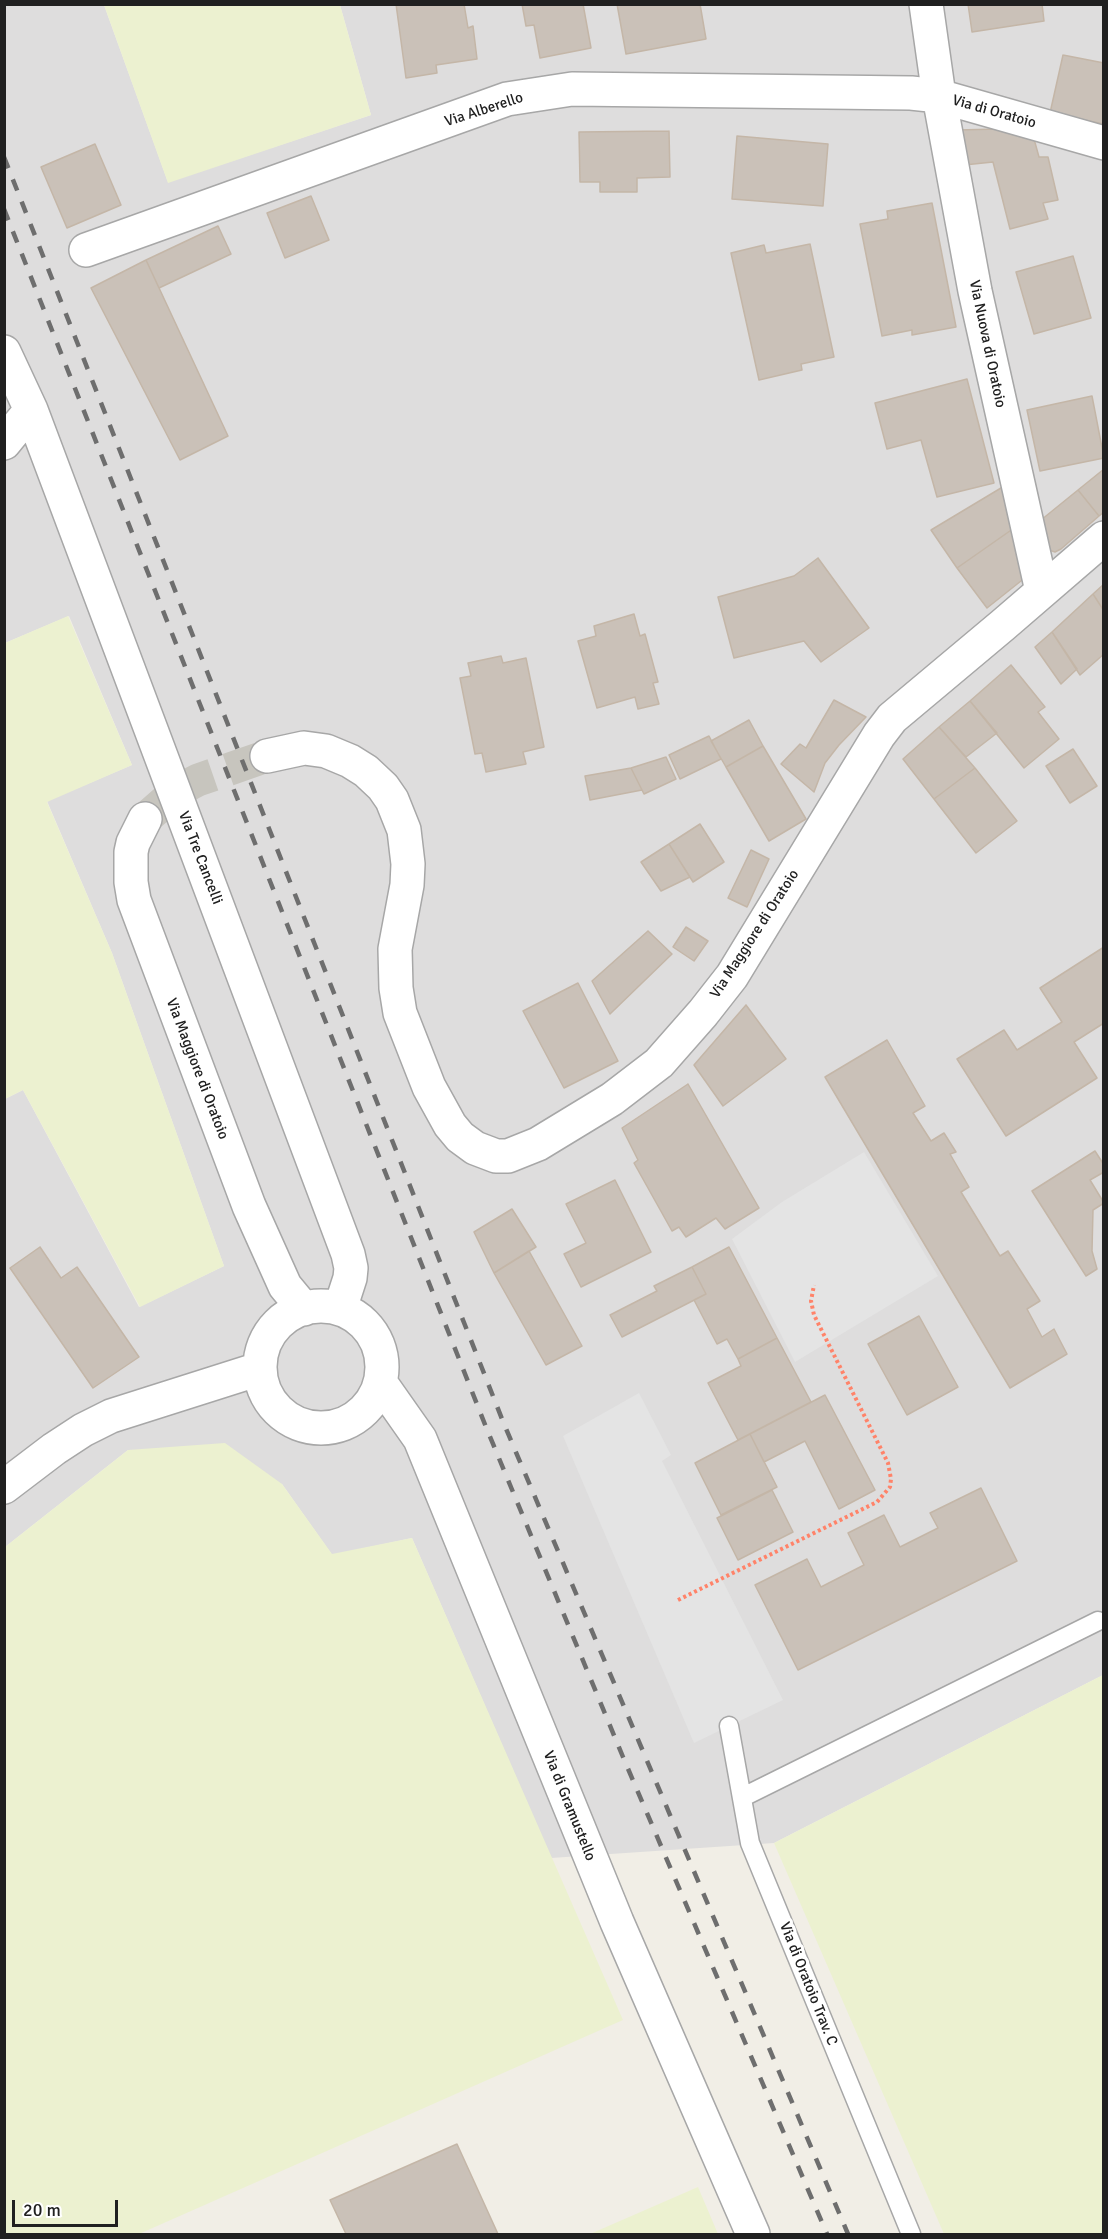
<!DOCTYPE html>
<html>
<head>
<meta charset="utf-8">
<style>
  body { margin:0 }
  #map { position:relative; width:1108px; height:2239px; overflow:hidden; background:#f1eee6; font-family:Signika,sans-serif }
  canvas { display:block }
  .frame { position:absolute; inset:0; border:6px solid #202020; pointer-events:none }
  .scale { position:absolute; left:12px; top:2200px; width:106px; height:27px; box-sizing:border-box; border:3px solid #202020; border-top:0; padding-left:8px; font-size:18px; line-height:21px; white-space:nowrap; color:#202020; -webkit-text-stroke:4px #fff; paint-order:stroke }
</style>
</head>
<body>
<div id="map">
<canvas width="1108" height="2239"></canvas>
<div class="frame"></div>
<div class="scale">20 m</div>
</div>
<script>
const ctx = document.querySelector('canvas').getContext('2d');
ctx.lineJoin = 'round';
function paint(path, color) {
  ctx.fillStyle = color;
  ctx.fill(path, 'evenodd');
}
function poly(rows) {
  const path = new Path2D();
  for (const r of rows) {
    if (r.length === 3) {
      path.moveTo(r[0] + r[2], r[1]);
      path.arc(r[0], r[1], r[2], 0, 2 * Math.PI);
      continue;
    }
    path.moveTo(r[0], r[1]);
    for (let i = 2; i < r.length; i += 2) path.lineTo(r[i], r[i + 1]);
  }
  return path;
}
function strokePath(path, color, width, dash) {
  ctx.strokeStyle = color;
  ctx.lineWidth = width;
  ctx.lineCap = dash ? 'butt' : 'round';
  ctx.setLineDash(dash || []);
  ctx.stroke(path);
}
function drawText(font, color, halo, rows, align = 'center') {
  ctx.font = font + ' Signika,sans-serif';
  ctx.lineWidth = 6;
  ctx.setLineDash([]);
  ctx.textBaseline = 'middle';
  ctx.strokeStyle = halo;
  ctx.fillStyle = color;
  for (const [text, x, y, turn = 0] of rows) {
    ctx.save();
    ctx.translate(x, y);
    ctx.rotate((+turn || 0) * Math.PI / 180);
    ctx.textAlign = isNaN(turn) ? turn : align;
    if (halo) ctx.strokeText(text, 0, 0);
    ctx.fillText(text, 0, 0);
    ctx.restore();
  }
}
paint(poly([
  [5,5,104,5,168,182,371,115,340,5,1103,5,1103,1675,774,1843,551,1858,412,1538,332,1555,282,1484,128,1450,5,1547,5,1099,23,1090,139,1307,224,1266,112,953,47,801,132,765,69,616,5,643]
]), '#dedddd');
paint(poly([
  [104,5,340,5,371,115,168,183],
  [68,616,132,765,47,802,112,953,224,1266,140,1307,23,1090,5,1099,5,643],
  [225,1443,282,1484,332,1554,412,1538,623,2020,139,2234,5,2234,5,1547,128,1450],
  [1103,1675,1103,2234,944,2234,774,1843],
  [698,2187,718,2234,590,2234]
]), '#ecf1d0');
paint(poly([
  [864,1152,938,1276,795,1362,732,1239,782,1202],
  [639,1393,671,1455,662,1461,783,1700,694,1743,563,1436]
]), '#e4e4e4');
const building = poly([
  [396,4,464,4,468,28,473,26,477,59,436,65,437,73,406,78,396,4],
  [522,4,583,4,591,48,540,58,534,25,526,26,522,4],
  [617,4,700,4,706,39,626,54,617,4],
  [968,4,1042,4,1044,21,972,32,968,4],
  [1063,55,1104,63,1104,124,1050,113,1063,55],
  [998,129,1034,139,1039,157,1048,157,1058,200,1043,203,1048,219,1010,229,993,162,964,165,958,130,998,129],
  [669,131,670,177,637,178,637,192,600,192,600,182,580,182,579,132,669,131],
  [737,136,828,144,823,206,732,199,737,136],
  [95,144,121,205,67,228,41,167,95,144],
  [311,196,329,240,285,258,267,213,311,196],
  [932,203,956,327,912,335,912,330,882,336,860,224,888,219,887,211,932,203],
  [218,226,231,254,159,288,146,260,218,226],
  [810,244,834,357,801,364,802,370,759,380,731,253,764,245,766,253,810,244],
  [1073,256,1091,318,1034,334,1016,272,1073,256],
  [146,260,228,436,180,460,91,288,146,260],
  [967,379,994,483,937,497,921,440,887,449,875,403,967,379],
  [1092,396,1104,458,1040,471,1027,410,1092,396],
  [1104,469,1104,512,1099,516,1078,490,1104,469],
  [1006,485,1017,526,957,568,931,530,1006,485],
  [1078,490,1099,516,1061,549,1055,552,1049,550,1041,520,1078,490],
  [1017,526,1026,577,987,608,957,568,1017,526],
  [818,558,869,628,821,662,804,641,734,658,718,597,794,576,818,558],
  [1104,584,1104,611,1093,594,1104,584],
  [1093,594,1104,611,1104,654,1080,675,1052,632,1093,594],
  [634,614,640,636,645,634,658,682,653,683,659,704,638,709,635,697,597,708,578,641,596,636,594,626,634,614],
  [1052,632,1077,669,1061,684,1035,647,1052,632],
  [501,656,503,663,526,658,544,747,523,752,526,764,486,772,482,753,475,754,460,678,471,676,468,663,501,656],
  [1011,665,1045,707,1038,712,1059,739,1024,768,970,701,1011,665],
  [834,700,866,717,839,745,825,763,814,792,781,764,800,744,806,748,834,700],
  [970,701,997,733,966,757,939,727,970,701],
  [749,720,763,746,726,767,711,741,749,720],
  [939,727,975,768,934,799,903,759,939,727],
  [709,736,721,759,680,779,669,755,709,736],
  [763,746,806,819,769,841,726,767,763,746],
  [1073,749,1097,786,1070,803,1046,766,1073,749],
  [666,757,676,779,644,794,631,768,666,757],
  [631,768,642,790,590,800,585,776,631,768],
  [975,768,1017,821,976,853,934,799,975,768],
  [700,824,724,862,693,882,669,844,700,824],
  [669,844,690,877,661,891,641,862,669,844],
  [751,850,769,859,747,907,728,898,751,850],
  [686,927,708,941,694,961,673,947,686,927],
  [648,931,672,954,610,1014,592,981,648,931],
  [1104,947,1104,1023,1074,1042,1097,1078,1006,1136,957,1059,1004,1030,1017,1050,1062,1022,1040,988,1104,947],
  [578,983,618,1061,564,1088,523,1011,578,983],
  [746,1005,786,1059,723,1106,694,1065,746,1005],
  [887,1040,925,1106,913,1113,931,1141,944,1133,956,1152,950,1154,969,1187,961,1192,1000,1256,1008,1251,1040,1301,1027,1309,1042,1337,1054,1329,1067,1354,1010,1388,825,1077,887,1040],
  [688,1084,759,1208,725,1229,716,1218,686,1237,679,1227,672,1231,634,1163,638,1160,622,1128,688,1084],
  [1095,1151,1104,1165,1104,1172,1090,1180,1104,1203,1093,1210,1092,1251,1097,1269,1086,1276,1032,1191,1095,1151],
  [615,1180,651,1252,581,1287,564,1254,586,1243,566,1204,615,1180],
  [512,1209,536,1247,494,1273,474,1232,512,1209],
  [40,1247,61,1278,77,1267,139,1357,93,1388,10,1268,40,1247],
  [729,1247,777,1338,738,1359,727,1339,717,1344,694,1300,706,1294,692,1267,729,1247],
  [529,1251,582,1346,546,1365,494,1273,529,1251],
  [692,1267,706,1294,622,1337,610,1315,657,1291,654,1286,692,1267],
  [919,1316,958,1387,907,1415,868,1344,919,1316],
  [777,1338,811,1402,738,1440,708,1383,741,1366,738,1359,777,1338],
  [825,1395,875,1490,839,1509,805,1441,764,1462,750,1434,825,1395],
  [750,1434,777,1487,721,1515,695,1463,750,1434],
  [981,1488,1017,1561,798,1670,755,1585,807,1559,821,1587,864,1565,848,1533,884,1515,900,1547,938,1528,930,1513,981,1488],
  [772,1490,793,1532,738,1560,717,1518,772,1490],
  [457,2144,498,2234,346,2234,330,2200,457,2144]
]);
paint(building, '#cac1b8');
strokePath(building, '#c4b6a7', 1.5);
strokePath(poly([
  [145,819,177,791,198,780,267,756]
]), '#c7c5be', 33, [33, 16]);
const service = poly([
  [729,1726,750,1843,911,2234],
  [743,1797,1098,1621]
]);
const minor = poly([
  [926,4,939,96,975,291,1042,591],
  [86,250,507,99,572,89,911,93,939,96,1104,143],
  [4,352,31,410,348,1254,351,1268,350,1278,340,1309],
  [4,443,31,410],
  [267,756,304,748,326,751,350,761,366,771,383,787,392,800,404,830,408,864,407,885,395,949,396,988,400,1013,429,1087,450,1125,460,1137,475,1148,496,1156,508,1156,538,1144,612,1099,659,1063,703,1013,732,976,879,735,892,718,1003,625,1104,538],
  [145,819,133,843,131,852,131,882,134,900,249,1206,285,1286,304,1309],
  [321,1367,61],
  [380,1382,420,1439,617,1922,753,2234],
  [4,1487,54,1449,83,1430,111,1416,259,1369]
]);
strokePath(service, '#a7a7a7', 21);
strokePath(minor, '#a7a7a7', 36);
strokePath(poly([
  [678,1600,877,1502,890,1487,891,1479,888,1463,814,1315,811,1301,814,1285]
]), '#ff8369', 4, [3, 3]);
strokePath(service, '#fff', 18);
strokePath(minor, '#fff', 33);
strokePath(poly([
  [4,157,504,1424,848,2234],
  [4,209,486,1427,623,1757,827,2234]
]), '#6e6e6e', 4.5, [12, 12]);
drawText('15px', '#202020', '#fff', [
  ["Via Alberello",484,110,-18],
  ["Via di Oratoio",994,112,16],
  ["Via Nuova di Oratoio",987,344,78],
  ["Via Tre Cancelli",200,858,69],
  ["Via Maggiore di Oratoio",755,934,-57],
  ["Via Maggiore di Oratoio",197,1069,69],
  ["Via di Gramustello",569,1806,68],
  ["Via di Oratoio Trav. C",808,1984,68]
]);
</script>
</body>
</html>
